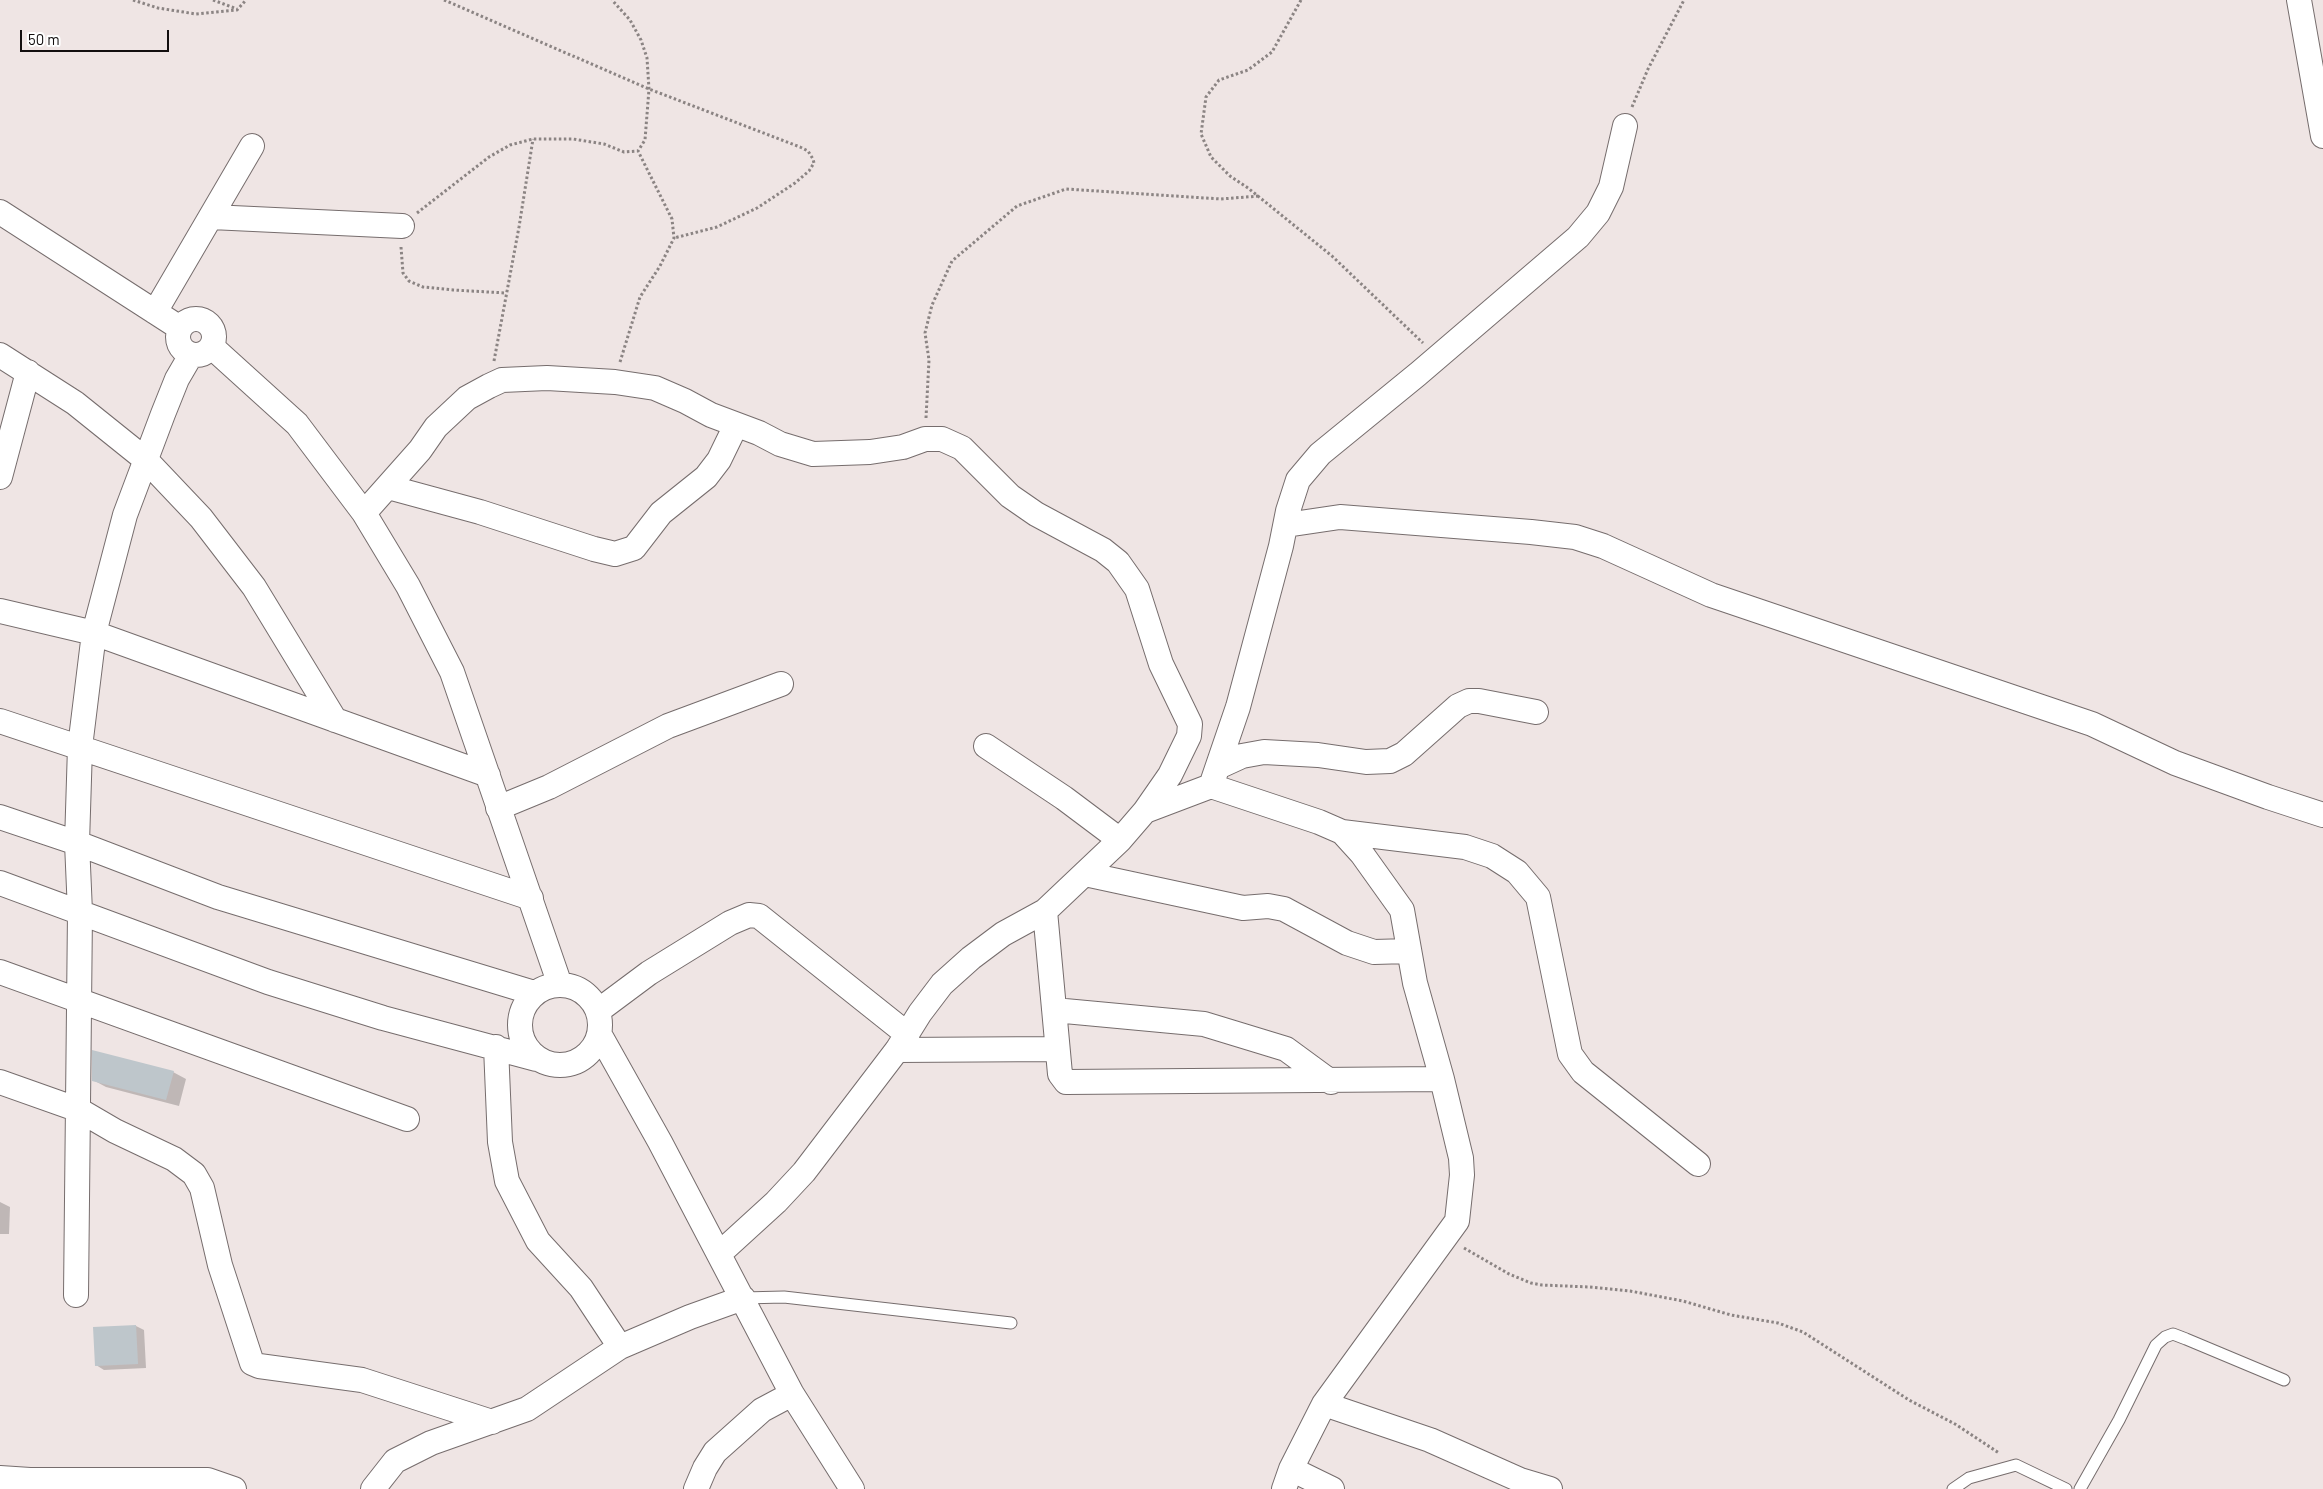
<!DOCTYPE html>
<html>
<head>
<meta charset="utf-8">
<style>
  body { margin:0 }
  #map { position:relative; width:2323px; height:1489px; overflow:hidden; background:#efe5e4; font-family:Barlow,sans-serif }
  canvas { display:block }
  .scale { position:absolute; left:20px; top:30px; width:149px; height:22px; box-sizing:border-box; border:2px solid #130f0f; border-top:0; padding-left:6px; font-size:15px; line-height:18px; white-space:nowrap; color:#130f0f; -webkit-text-stroke:4px #fff; paint-order:stroke }
</style>
</head>
<body>
<div id="map">
<canvas width="2323" height="1489"></canvas>
<div class="scale">50 m</div>
</div>
<script>
const ctx = document.querySelector('canvas').getContext('2d');
ctx.lineJoin = 'round';
function paint(path, color) {
  ctx.fillStyle = color;
  ctx.fill(path, 'evenodd');
}
function poly(rows) {
  const path = new Path2D();
  for (const r of rows) {
    if (r.length === 3) {
      path.moveTo(r[0] + r[2], r[1]);
      path.arc(r[0], r[1], r[2], 0, 2 * Math.PI);
      continue;
    }
    path.moveTo(r[0], r[1]);
    for (let i = 2; i < r.length; i += 2) path.lineTo(r[i], r[i + 1]);
  }
  return path;
}
function strokePath(path, color, width, dash) {
  ctx.strokeStyle = color;
  ctx.lineWidth = width;
  ctx.lineCap = dash ? 'butt' : 'round';
  ctx.setLineDash(dash || []);
  ctx.stroke(path);
}
paint(poly([
  [173,1072,186,1079,179,1106,106,1087,93,1080],
  [0,1202,10,1207,9,1234,0,1234],
  [136,1326,144,1330,146,1368,104,1370,96,1365,94,1328]
]), '#0003');
paint(poly([
  [92,1050,174,1071,166,1100,92,1081],
  [136,1325,138,1364,95,1366,93,1327]
]), '#bec6cb');
const service = poly([
  [743,1298,784,1297,1011,1323],
  [1953,1489,1969,1478,2016,1465,2066,1489],
  [2080,1489,2119,1420,2156,1345,2165,1337,2173,1334,2186,1339,2284,1380]
]);
const minor = poly([
  [2299,0,2323,136],
  [0,212,180,328],
  [211,217,402,226],
  [155,312,252,146],
  [196,337,18],
  [212,347,297,424,364,513,408,586,452,672,560,985],
  [0,355,75,403,146,460,201,518,254,587,335,720],
  [0,477,28,372],
  [388,487,480,512,594,549,615,554,634,548,661,513,706,477,719,460,736,425],
  [364,513,420,450,436,427,467,398,489,386,502,380,547,378,615,382,655,388,685,401,711,415,759,433,780,444,813,454,870,452,903,447,925,439,942,439,962,448,1010,496,1036,514,1103,550,1118,562,1137,589,1161,664,1190,724,1189,736,1170,775,1145,811,1120,840,1045,911,1003,934,971,958,942,984,920,1013,897,1050,804,1172,776,1202,719,1254],
  [1286,525,1340,517,1531,532,1575,537,1603,546,1711,595,2092,724,2175,763,2268,797,2323,815],
  [0,611,94,633,488,775],
  [0,721,531,898],
  [986,746,1064,798,1120,840],
  [1218,767,1242,756,1264,752,1318,755,1366,762,1390,761,1404,754,1458,706,1469,701,1479,701,1536,712],
  [1211,786,1238,707,1281,546,1288,511,1298,480,1320,454,1418,374,1578,237,1598,213,1611,187,1625,126],
  [498,808,549,787,668,726,781,684],
  [1145,811,1211,786,1319,822,1342,832,1362,854,1402,910,1415,983,1442,1079,1461,1158,1462,1175,1457,1221,1324,1404,1291,1469,1284,1489],
  [0,817,77,843,218,897,534,993],
  [1342,832,1465,847,1492,856,1517,872,1538,897,1570,1054,1583,1072,1698,1164],
  [1085,874,1243,908,1268,906,1284,909,1347,943,1374,952,1409,951],
  [0,883,268,982,383,1018,536,1059],
  [1045,911,1060,1074,1066,1082,1442,1079],
  [0,972,407,1119],
  [560,1025,40],
  [1054,1010,1204,1024,1286,1049,1331,1082],
  [598,1011,649,973,730,923,749,915,759,916,907,1034],
  [600,1035,660,1142,792,1394,852,1489],
  [496,1047,500,1142,507,1181,538,1241,581,1288,620,1347],
  [897,1050,1057,1049],
  [0,1082,79,1110,115,1131,174,1159,194,1174,202,1188,220,1265,252,1363,259,1366,362,1380,492,1422],
  [76,1295,80,912,77,843,80,747,94,633,125,515,163,414,177,379,191,355],
  [1324,1404,1430,1440,1520,1480,1550,1489],
  [1291,1469,1332,1489],
  [0,1478,30,1480,208,1480,234,1489],
  [373,1489,395,1461,431,1443,527,1409,620,1347,690,1317,743,1298],
  [696,1489,705,1468,715,1452,762,1410,792,1394]
]);
strokePath(service, '#766d6d', 13);
strokePath(minor, '#766d6d', 26);
strokePath(poly([
  [133,0,158,8,196,14,237,10,246,0],
  [213,0,237,9],
  [444,0,649,89,800,147,808,151,813,159,814,163,809,171,795,183,757,208,717,227,674,238],
  [1301,0,1272,52,1248,70,1219,80,1206,97,1201,134,1211,157,1230,176,1248,188,1332,256,1423,343],
  [1632,107,1648,69,1684,0],
  [417,213,489,157,510,145,533,139,573,139,604,144,624,152,638,151,645,140,649,89,647,58,641,40,630,20,612,0],
  [401,247,403,273,409,281,423,287,453,290,506,293],
  [494,361,519,227,533,139],
  [620,362,640,297,660,266,674,238,672,219,638,151],
  [926,418,929,360,925,333,932,305,952,261,1017,206,1066,189,1221,199,1259,196],
  [1464,1248,1509,1274,1531,1283,1542,1285,1589,1287,1630,1291,1683,1301,1731,1315,1778,1323,1803,1332,1909,1400,1955,1424,1999,1453]
]), '#8b8483', 3, [2.5, 2.5]);
strokePath(service, '#fff', 11);
strokePath(minor, '#fff', 24);
</script>
</body>
</html>
